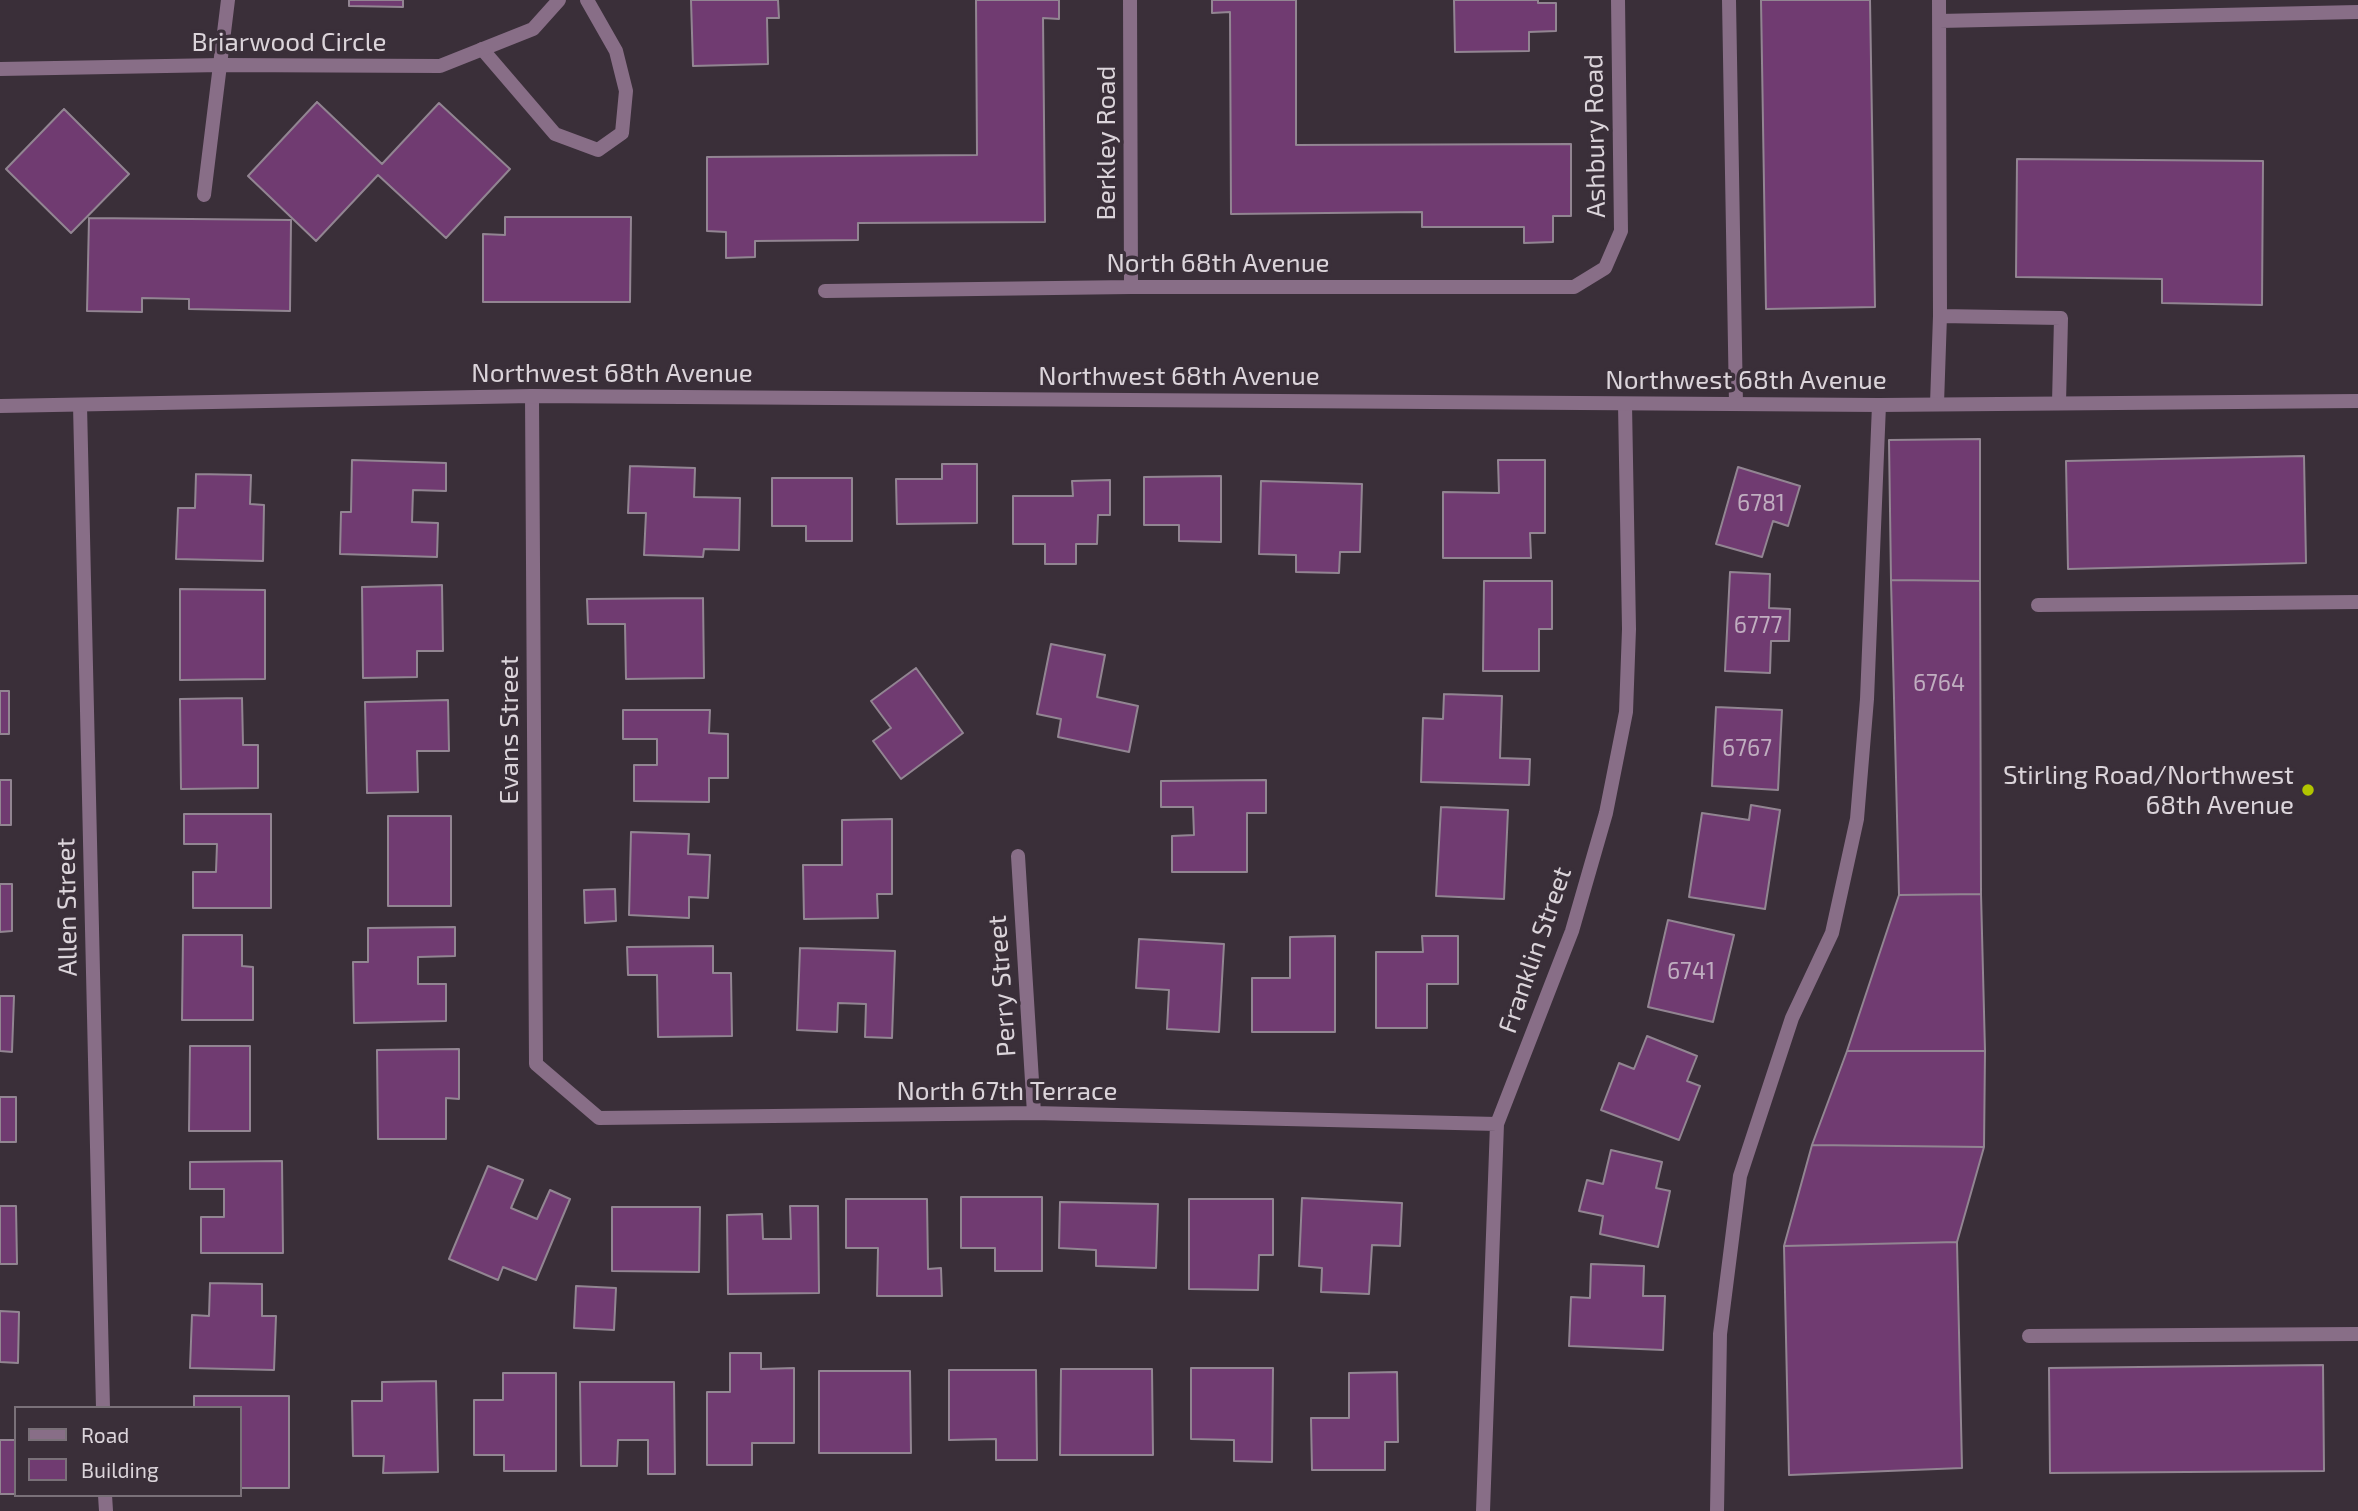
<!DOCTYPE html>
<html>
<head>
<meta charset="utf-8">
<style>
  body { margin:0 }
  #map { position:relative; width:2358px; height:1511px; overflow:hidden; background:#3a2f39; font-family:"Exo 2",sans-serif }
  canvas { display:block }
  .legend { position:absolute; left:14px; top:1406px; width:228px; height:91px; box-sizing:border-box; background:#3a2f39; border:2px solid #7a7179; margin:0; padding:9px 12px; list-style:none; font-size:21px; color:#dbd4da }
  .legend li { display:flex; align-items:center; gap:14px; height:35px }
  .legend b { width:35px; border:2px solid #7a7179 }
</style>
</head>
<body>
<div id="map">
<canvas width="2358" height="1511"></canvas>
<ul class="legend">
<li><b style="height:9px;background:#886e87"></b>Road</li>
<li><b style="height:19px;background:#703b71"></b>Building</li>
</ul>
</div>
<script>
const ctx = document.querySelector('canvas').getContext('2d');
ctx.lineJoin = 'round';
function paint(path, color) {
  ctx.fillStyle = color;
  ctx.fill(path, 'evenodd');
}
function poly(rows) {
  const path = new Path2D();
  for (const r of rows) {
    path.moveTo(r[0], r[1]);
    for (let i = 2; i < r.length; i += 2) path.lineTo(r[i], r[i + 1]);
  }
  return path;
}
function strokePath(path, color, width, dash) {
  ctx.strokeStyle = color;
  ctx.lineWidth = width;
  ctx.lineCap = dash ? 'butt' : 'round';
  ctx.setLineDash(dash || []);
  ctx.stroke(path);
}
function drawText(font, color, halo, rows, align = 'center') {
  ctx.font = font + ' "Exo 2",sans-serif';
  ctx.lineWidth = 7;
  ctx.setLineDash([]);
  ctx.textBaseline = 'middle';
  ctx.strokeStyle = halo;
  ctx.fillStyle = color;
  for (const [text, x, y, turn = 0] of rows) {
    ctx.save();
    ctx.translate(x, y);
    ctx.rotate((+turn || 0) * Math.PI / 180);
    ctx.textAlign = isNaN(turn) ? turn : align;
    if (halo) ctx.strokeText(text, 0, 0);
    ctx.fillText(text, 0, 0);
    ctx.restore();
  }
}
const building = poly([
  [349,0,403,0,403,7,349,6,349,0],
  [691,0,778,0,779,18,767,18,768,64,693,66,691,0],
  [976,0,1059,0,1059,19,1043,18,1045,222,858,223,858,240,755,241,755,257,726,258,726,232,707,231,707,157,977,155,976,0],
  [1212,0,1296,0,1296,145,1571,144,1571,216,1553,216,1553,242,1524,243,1524,227,1422,227,1422,212,1231,214,1230,12,1212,13,1212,0],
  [1454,0,1538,0,1538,3,1556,3,1556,31,1529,32,1529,51,1455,52,1454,0],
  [1761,0,1870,0,1875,307,1766,309,1761,0],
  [317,102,382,164,439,103,510,169,446,238,378,175,316,241,248,176,317,102],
  [64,109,129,174,71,233,6,169,64,109],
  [2017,159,2263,161,2262,305,2162,303,2162,279,2016,277,2017,159],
  [505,217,631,217,630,302,483,302,483,234,505,235,505,217],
  [89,218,291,220,290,311,189,309,189,299,142,298,142,312,87,311,89,218],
  [1980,439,1980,581,1891,580,1889,440,1980,439],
  [2304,456,2306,563,2068,569,2066,461,2304,456],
  [352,460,446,463,446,491,413,490,412,522,438,523,437,557,340,554,341,512,351,512,352,460],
  [1498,460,1545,460,1545,533,1530,533,1531,558,1443,558,1443,492,1499,493,1498,460],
  [942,464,977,464,977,523,897,524,896,479,942,479,942,464],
  [630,466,695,468,694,497,740,498,739,550,704,549,703,557,644,555,646,513,628,513,630,466],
  [1738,467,1800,486,1788,526,1773,521,1762,557,1716,544,1738,467],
  [196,474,251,475,250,504,264,505,263,561,176,559,178,508,195,508,196,474],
  [1221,476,1221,542,1179,541,1179,525,1144,525,1144,477,1221,476],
  [772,478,852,478,852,541,806,541,806,526,772,526,772,478],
  [1110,480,1110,515,1098,515,1097,544,1076,544,1076,564,1045,564,1045,544,1013,544,1013,496,1073,496,1072,481,1110,480],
  [1261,481,1362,484,1360,552,1340,552,1339,573,1296,572,1296,555,1259,554,1261,481],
  [1730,572,1770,574,1769,608,1790,609,1789,641,1771,641,1770,673,1725,671,1730,572],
  [1891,580,1980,581,1981,894,1899,895,1891,580],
  [1484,581,1552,581,1552,629,1539,629,1539,671,1483,671,1484,581],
  [442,585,443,651,417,651,417,677,363,678,362,587,442,585],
  [180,589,265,590,265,679,180,680,180,589],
  [703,598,704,678,626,679,625,624,588,624,587,599,703,598],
  [1051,644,1105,655,1097,697,1138,706,1129,752,1058,737,1061,719,1037,714,1051,644],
  [916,668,963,733,901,779,873,741,891,728,871,701,916,668],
  [0,691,9,691,9,734,0,734,0,691],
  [1444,694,1502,696,1500,758,1530,759,1529,785,1421,782,1423,718,1443,719,1444,694],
  [242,698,243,745,258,745,258,788,181,789,180,699,242,698],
  [448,700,449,751,417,751,418,792,367,793,365,702,448,700],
  [1716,707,1782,710,1778,790,1712,786,1716,707],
  [623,710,710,710,709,733,728,734,728,778,709,778,709,802,634,801,634,765,657,765,657,739,623,739,623,710],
  [0,780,11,780,11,825,0,825,0,780],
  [1266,780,1266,813,1247,813,1247,872,1172,872,1172,836,1194,835,1193,807,1161,807,1161,781,1266,780],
  [1751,805,1780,810,1765,909,1689,897,1702,813,1749,820,1751,805],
  [1441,807,1508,810,1504,899,1436,896,1441,807],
  [184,814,271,814,271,908,193,908,193,872,216,872,217,844,184,844,184,814],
  [388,816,451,816,451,906,388,906,388,816],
  [892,819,892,894,877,894,878,918,804,919,803,865,842,865,842,820,892,819],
  [631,832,689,834,688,854,710,855,708,898,689,897,689,918,629,915,631,832],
  [0,884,12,884,12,931,0,932,0,884],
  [615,889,616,921,585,923,584,890,615,889],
  [1981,894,1985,1051,1847,1051,1899,895,1981,894],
  [1668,920,1734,935,1713,1022,1648,1007,1668,920],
  [455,927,455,956,418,957,418,984,446,984,446,1021,354,1023,353,962,368,962,368,928,455,927],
  [183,935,242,935,242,966,253,967,253,1020,182,1020,183,935],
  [1335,936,1335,1032,1252,1032,1252,978,1290,978,1290,937,1335,936],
  [1422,936,1458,936,1458,984,1427,984,1427,1028,1376,1028,1376,952,1423,952,1422,936],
  [1139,939,1224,944,1219,1032,1167,1029,1169,990,1136,988,1139,939],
  [713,946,713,973,731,973,732,1036,658,1037,657,975,628,975,627,947,713,946],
  [800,948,895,951,892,1038,865,1037,866,1004,838,1003,837,1032,797,1030,800,948],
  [0,996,14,996,12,1052,0,1051,0,996],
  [1647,1036,1697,1056,1687,1081,1700,1086,1679,1140,1601,1110,1619,1063,1634,1069,1647,1036],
  [190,1046,250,1046,250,1131,189,1131,190,1046],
  [459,1049,459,1099,446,1098,446,1139,378,1139,377,1050,459,1049],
  [1847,1051,1985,1051,1984,1147,1812,1145,1847,1051],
  [0,1097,16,1097,16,1142,0,1142,0,1097],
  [1812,1145,1984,1147,1957,1242,1784,1246,1812,1145],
  [1611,1150,1662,1162,1656,1188,1670,1191,1658,1247,1600,1234,1603,1216,1579,1211,1587,1180,1603,1184,1611,1150],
  [282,1161,283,1253,201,1253,201,1217,224,1217,224,1189,190,1189,190,1162,282,1161],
  [488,1166,523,1180,511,1208,537,1219,550,1190,570,1199,536,1280,503,1267,498,1280,449,1259,488,1166],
  [961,1197,1042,1197,1042,1271,995,1271,995,1248,961,1248,961,1197],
  [1302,1198,1402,1203,1400,1246,1372,1245,1369,1294,1321,1292,1322,1268,1299,1266,1302,1198],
  [846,1199,927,1199,928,1269,941,1268,942,1296,877,1296,878,1248,846,1248,846,1199],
  [1189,1199,1273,1199,1273,1255,1259,1255,1258,1290,1189,1289,1189,1199],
  [1060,1202,1158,1204,1156,1268,1096,1266,1096,1250,1059,1248,1060,1202],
  [0,1206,16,1206,17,1264,0,1264,0,1206],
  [790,1206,818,1206,819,1293,728,1294,727,1215,762,1214,763,1239,791,1239,790,1206],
  [612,1207,700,1207,699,1272,612,1271,612,1207],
  [1957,1242,1962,1468,1789,1475,1784,1246,1957,1242],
  [1591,1264,1644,1266,1643,1296,1665,1296,1663,1350,1569,1346,1571,1297,1590,1298,1591,1264],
  [210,1283,262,1284,262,1316,276,1316,274,1370,190,1368,192,1315,209,1316,210,1283],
  [576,1286,616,1288,614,1330,574,1328,576,1286],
  [0,1311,19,1312,18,1363,0,1362,0,1311],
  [730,1353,761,1353,761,1369,794,1368,794,1443,752,1443,752,1465,707,1465,707,1392,730,1392,730,1353],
  [2323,1365,2324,1471,2050,1473,2049,1368,2323,1365],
  [1191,1368,1273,1368,1272,1462,1234,1461,1234,1440,1191,1439,1191,1368],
  [1061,1369,1152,1369,1153,1455,1060,1455,1061,1369],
  [949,1370,1036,1370,1037,1460,996,1460,996,1439,949,1440,949,1370],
  [819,1371,910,1371,911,1453,819,1453,819,1371],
  [1397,1372,1398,1442,1385,1442,1385,1470,1312,1470,1311,1418,1349,1418,1349,1373,1397,1372],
  [503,1373,556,1373,556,1471,504,1471,504,1455,474,1455,474,1400,503,1400,503,1373],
  [436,1381,438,1472,383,1473,384,1456,353,1456,352,1401,382,1401,382,1382,436,1381],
  [580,1382,674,1382,675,1474,648,1474,648,1440,618,1440,617,1466,581,1466,580,1382],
  [194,1396,289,1396,289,1488,240,1488,240,1408,194,1408,194,1396],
  [0,1440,16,1440,16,1494,0,1494,0,1440]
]);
paint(building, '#703b71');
strokePath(building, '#928592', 2);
strokePath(poly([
  [1729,0,1736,404],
  [1939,21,2358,12],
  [482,49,555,134,598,150,622,133,626,91,616,51,587,0],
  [204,195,228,0],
  [1940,316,2061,318,2059,403],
  [1937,404,1940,316,1939,0],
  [2038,605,2358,602],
  [2029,1336,2358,1334],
  [1717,1511,1720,1334,1740,1176,1792,1018,1832,933,1857,819,1867,699,1879,405]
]), '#886e87', 14);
strokePath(poly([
  [1130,0,1131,287],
  [0,69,221,65,440,66,533,29,559,0],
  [825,291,1131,287,1574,287,1605,268,1621,231,1618,0],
  [532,396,536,1064,599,1118,1034,1113,1497,1124],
  [80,405,103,1408],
  [1018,856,1034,1113],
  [105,1495,106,1511],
  [1483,1511,1497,1124,1572,931,1606,813,1626,712,1629,629,1625,404]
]), '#886e87', 14);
strokePath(poly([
  [0,406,532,396,1879,405,2358,401]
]), '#886e87', 14);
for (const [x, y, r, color] of [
  [2308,790,7,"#b1c500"]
]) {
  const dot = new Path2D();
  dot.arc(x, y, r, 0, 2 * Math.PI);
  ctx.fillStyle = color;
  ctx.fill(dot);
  strokePath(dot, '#3a2f39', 2.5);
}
drawText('23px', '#c0aec0', null, [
  ["6781",1761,503],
  ["6777",1758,625],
  ["6764",1939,683],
  ["6767",1747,748],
  ["6741",1691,971]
]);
drawText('26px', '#dbd4da', '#3a2f39', [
  ["Briarwood Circle",289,42],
  ["Ashbury Road",1595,136,-91],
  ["Berkley Road",1106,143,-90],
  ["North 68th Avenue",1218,263],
  ["Northwest 68th Avenue",612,373],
  ["Northwest 68th Avenue",1179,376],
  ["Northwest 68th Avenue",1746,380],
  ["Evans Street",509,730,-90],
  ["Allen Street",67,907,-91],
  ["Franklin Street",1535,950,-71],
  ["Perry Street",1002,986,-94],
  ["North 67th Terrace",1007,1091]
]);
drawText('26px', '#dbd4da', '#3a2f39', [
  ["Stirling Road/Northwest",2294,775],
  ["68th Avenue",2294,805]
], 'right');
</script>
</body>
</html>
